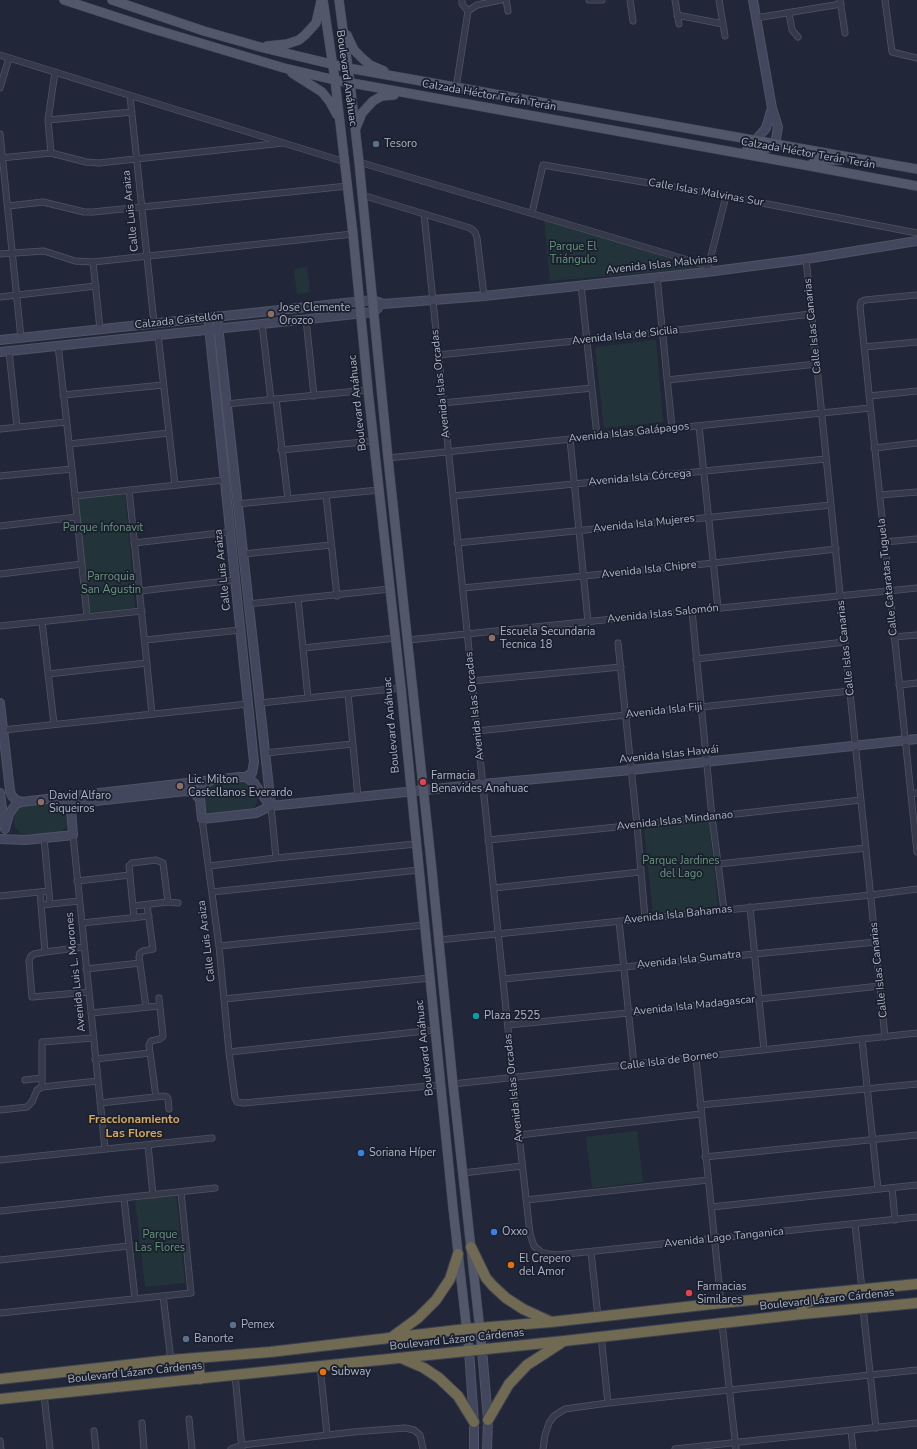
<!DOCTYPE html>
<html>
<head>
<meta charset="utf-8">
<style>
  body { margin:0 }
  canvas { display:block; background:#212739 }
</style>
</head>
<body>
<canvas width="917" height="1449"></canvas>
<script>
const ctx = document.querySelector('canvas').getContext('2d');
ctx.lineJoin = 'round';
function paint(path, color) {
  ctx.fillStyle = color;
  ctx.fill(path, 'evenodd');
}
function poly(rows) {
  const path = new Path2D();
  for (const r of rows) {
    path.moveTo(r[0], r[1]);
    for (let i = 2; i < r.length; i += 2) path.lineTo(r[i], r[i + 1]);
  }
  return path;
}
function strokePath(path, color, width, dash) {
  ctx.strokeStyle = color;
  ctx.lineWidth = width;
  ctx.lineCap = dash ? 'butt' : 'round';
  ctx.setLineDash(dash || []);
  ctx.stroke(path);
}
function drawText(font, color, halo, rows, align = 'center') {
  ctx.font = font + ' "Nunito Sans",sans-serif';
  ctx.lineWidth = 3.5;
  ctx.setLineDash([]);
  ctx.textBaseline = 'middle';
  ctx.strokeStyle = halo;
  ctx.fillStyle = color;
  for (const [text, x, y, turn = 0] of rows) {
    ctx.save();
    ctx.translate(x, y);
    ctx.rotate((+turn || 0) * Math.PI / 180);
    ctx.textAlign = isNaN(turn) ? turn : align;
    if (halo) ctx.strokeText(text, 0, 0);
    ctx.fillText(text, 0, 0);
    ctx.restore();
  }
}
paint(poly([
  [544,218,699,268,550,281],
  [307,267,310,292,297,294,294,269],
  [656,340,663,422,604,428,595,347],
  [125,493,135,608,89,612,76,499],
  [240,780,248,782,257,793,257,802,255,806,246,812,211,814,207,812,202,804,204,789,212,783],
  [59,801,68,808,68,825,60,833,27,836,20,833,15,827,13,818,14,814,21,805],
  [709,821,718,906,653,914,644,829],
  [637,1131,643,1182,592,1188,586,1137],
  [176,1195,185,1283,145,1287,135,1199]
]), '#23333a');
const street = poly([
  [506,0,508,11],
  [589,0,602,0],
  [630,0,633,21],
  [675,0,679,24],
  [719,0,725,36],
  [840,0,845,33],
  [885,0,892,52,917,58],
  [468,11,477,5,501,0],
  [789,13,792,30,798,37],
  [677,15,723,24],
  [756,18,841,4],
  [0,55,345,162],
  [0,88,9,58],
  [456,88,468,11,462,4,462,0],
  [130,96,154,323],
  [48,120,132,112],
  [0,134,21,338],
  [51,153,48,120,55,72],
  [0,158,51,153,86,162,99,163,283,143],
  [359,162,708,266],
  [362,195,470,228,475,232,477,238,484,296],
  [8,206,43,202,84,212,93,212,348,186],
  [532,213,543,165,726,196,917,233],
  [424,214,519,1135,530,1234,534,1246,541,1252,548,1254,557,1255,917,1217],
  [0,254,44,251,75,261,93,262,353,234],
  [806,259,885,1037],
  [93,262,100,329],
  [708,268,726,196],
  [657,277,672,428],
  [581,285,597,436],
  [917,295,865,300,861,302,860,307,917,852],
  [0,297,96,286],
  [306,319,314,396],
  [262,324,271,400],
  [158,335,175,485],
  [58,345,75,496,87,616],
  [864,347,917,342],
  [9,351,17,427],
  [438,355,662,332,811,314],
  [667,380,817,364],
  [63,395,163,385],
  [869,396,917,391],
  [276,399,288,499],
  [443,403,592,388],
  [226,404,368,390],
  [699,426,718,608],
  [0,429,66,422],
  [570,439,588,622],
  [69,444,169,433],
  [874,448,917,443],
  [281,450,374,441],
  [388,458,870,408],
  [0,476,72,469],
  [129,490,152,714],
  [326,495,337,596],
  [880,495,917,492],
  [75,496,224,480],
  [453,496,826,459],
  [237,504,379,490],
  [0,526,77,517],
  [884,542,917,539],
  [134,543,229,532],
  [457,543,831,505],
  [243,554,331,545],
  [0,574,82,564],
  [463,588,714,563,836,549],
  [140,591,235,580],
  [298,599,308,698],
  [248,604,390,589],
  [692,611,712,817,724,910],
  [42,622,54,724],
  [0,626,142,611],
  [894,637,917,635],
  [145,640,240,630],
  [408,640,917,588],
  [618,643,637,825,645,918],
  [303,648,396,638],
  [696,659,845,642],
  [48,674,147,663],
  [472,681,621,667],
  [899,685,917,683],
  [348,694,358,797],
  [260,703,401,688],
  [3,730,248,704],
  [477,731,850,691],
  [265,753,353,744],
  [911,794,917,793],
  [271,806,276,858],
  [202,819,219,946,229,1052,235,1098,237,1102,243,1103,440,1085],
  [73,835,105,1149],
  [44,838,50,904],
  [488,840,637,825,861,800],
  [719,864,866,848],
  [209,866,276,858,416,844],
  [77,881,130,875],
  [494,888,640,872],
  [40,892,45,952],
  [212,892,419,870],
  [0,896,49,891],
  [41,905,79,901],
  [133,906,168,902,178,903],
  [750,907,764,1050],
  [134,918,129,866,132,863,156,860,163,863,168,902],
  [619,921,634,1065],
  [82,923,149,916],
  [439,940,871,895,917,889],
  [219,946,425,925],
  [84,947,45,952,34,954,31,956,29,961,32,997,89,992],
  [86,969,140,963],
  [503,979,876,942],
  [224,999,430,978],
  [146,1007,139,957,140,953,143,951,153,949,147,905],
  [91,1013,159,1006],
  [508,1025,628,1013,880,986],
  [862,1040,878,1189],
  [229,1052,435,1030],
  [696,1058,721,1303],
  [95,1059,150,1053],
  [25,1080,42,1078],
  [453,1084,917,1033],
  [42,1087,42,1042,93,1038],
  [156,1097,149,1045,151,1041,160,1039,163,1036,159,998],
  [100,1103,164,1096,167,1097,168,1099,169,1109],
  [700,1105,917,1084],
  [0,1110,27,1107,32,1102,37,1090,42,1087,98,1081],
  [519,1135,701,1114],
  [148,1145,153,1195],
  [705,1157,917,1135],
  [0,1160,212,1138],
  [463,1173,522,1166],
  [892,1188,895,1220],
  [124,1198,135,1299],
  [526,1200,708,1180],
  [711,1207,917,1185],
  [0,1211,215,1188],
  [855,1224,862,1290],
  [591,1252,598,1317],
  [0,1260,129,1246],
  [163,1296,171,1360],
  [863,1308,876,1428],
  [0,1313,191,1293,181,1192],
  [722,1323,736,1449],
  [601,1336,608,1403],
  [320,1366,327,1434],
  [235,1375,242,1449],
  [44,1395,50,1449],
  [189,1419,192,1449],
  [142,1423,144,1449],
  [94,1431,96,1449],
  [851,1431,853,1449],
  [0,1441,1,1449],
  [231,1449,242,1445,353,1432,405,1428,414,1430,420,1435,423,1449],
  [543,1449,545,1435,549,1423,554,1416,565,1409,608,1403,917,1370],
  [675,1449,917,1423]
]);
const secondary = poly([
  [753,0,772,108,778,127,776,139,773,144],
  [755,141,766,128,772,108],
  [217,316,271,806],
  [208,317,254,762,252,773,246,777],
  [0,340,373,300,383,304,484,296,707,272,806,259,917,241],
  [0,352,374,312,378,308],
  [0,703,10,791,12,796,16,800,21,802],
  [209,781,203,786,200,792,200,799,202,819,256,813,271,806,483,784,631,770,917,739],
  [0,793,4,824],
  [71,808,74,804,78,803,186,791,194,793,200,799],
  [5,829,9,814,16,804,21,802,239,777,246,777,254,783,270,806],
  [0,839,26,840,73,835,71,808,61,797],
  [482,1349,488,1420,487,1449],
  [469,1350,474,1422,474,1449]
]);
const primary = poly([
  [64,0,150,28,284,68,335,80,810,166,917,186],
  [112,0,204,31,260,47,348,68,917,169],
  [323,0,335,80,353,234,368,390,401,688,453,1208,469,1350],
  [339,0,350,83,359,162,388,458,431,861,453,1084,482,1349],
  [347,35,354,50,363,59,370,65,384,71],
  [267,46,287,44,299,40,305,35,316,23,321,1],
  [292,73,322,92,330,102,337,115],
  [356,128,362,113,373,101,382,96,394,95],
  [747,149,762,150,771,147,773,144],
  [810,166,815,161,821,160,841,160]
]);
const highway = poly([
  [471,1247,486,1278,493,1286,506,1298,523,1309,549,1321],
  [802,1314,802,1304,819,1299],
  [392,1337,418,1318,436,1300,450,1279,458,1254],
  [401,1358,424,1368,439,1378,458,1396,474,1422],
  [198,1359,200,1379],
  [0,1379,171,1360,270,1352,466,1329,551,1322,721,1303,917,1284],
  [0,1399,564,1341,802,1314,917,1303],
  [488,1420,509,1384,527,1365,561,1343]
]);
strokePath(street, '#4f5464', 7);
strokePath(secondary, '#4f5464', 10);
strokePath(primary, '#3e4353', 10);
strokePath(highway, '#3c4151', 12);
strokePath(street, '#35394a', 5.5);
strokePath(secondary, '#43475d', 8);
strokePath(primary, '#52586a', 9);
strokePath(highway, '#706a52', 10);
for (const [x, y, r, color] of [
  [376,144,4,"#5c6f8a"],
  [271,314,4,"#8d6e63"],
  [492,638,4,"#8d6e63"],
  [423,782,4,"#e0444e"],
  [180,786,4,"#8d6e63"],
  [41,802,4,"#8d6e63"],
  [476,1016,4,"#0f9aa8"],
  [361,1153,4,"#3f7fe0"],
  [494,1232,4,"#3f7fe0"],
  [511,1265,4,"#e8710a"],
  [689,1293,4,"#e0444e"],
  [233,1325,4,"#5c6f8a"],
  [186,1339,4,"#5c6f8a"],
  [323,1372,4,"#e8710a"]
]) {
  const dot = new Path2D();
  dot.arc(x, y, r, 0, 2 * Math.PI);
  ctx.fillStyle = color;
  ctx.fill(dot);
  strokePath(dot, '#1a1f2e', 1.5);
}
drawText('11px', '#afb4c6', '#1a1f2e', [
  ["Boulevard Anáhuac",346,78,82],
  ["Calzada Héctor Terán Terán",489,96,10],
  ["Calzada Héctor Terán Terán",808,154,10],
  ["Calle Islas Malvinas Sur",706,193,10],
  ["Calle Luis Araiza",131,211,-96],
  ["Avenida Islas Malvinas",662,265,-6],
  ["Calzada Castellón",179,321,-6],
  ["Calle Islas Canarias",813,326,-96],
  ["Avenida Isla de Sicilia",625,336,-6],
  ["Avenida Islas Orcadas",441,384,-96],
  ["Boulevard Anáhuac",358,403,-96],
  ["Avenida Islas Galápagos",629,433,-6],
  ["Avenida Isla Córcega",640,478,-5],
  ["Avenida Isla Mujeres",644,524,-6],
  ["Calle Luis Araiza",223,570,-96],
  ["Avenida Isla Chipre",649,570,-6],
  ["Calle Cataratas Tuguela",888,577,-96],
  ["Avenida Islas Salomón",663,614,-6],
  ["Calle Islas Canarias",846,648,-96],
  ["Avenida Islas Orcadas",475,706,-96],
  ["Avenida Isla Fiji",664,711,-6],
  ["Boulevard Anáhuac",392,725,-95],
  ["Avenida Islas Hawái",669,755,-6],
  ["Avenida Islas Mindanao",675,821,-6],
  ["Avenida Isla Bahamas",678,915,-6],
  ["Calle Luis Araiza",207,941,-97],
  ["Avenida Isla Sumatra",689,960,-6],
  ["Calle Islas Canarias",879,970,-96],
  ["Avenida Luis L. Morones",76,972,-96],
  ["Avenida Isla Madagascar",694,1006,-6],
  ["Boulevard Anáhuac",425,1048,-96],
  ["Calle Isla de Borneo",669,1061,-7],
  ["Avenida Islas Orcadas",514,1088,-96],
  ["Avenida Lago Tanganica",724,1238,-6],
  ["Boulevard Lázaro Cárdenas",827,1300,-6],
  ["Boulevard Lázaro Cárdenas",457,1340,-6],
  ["Boulevard Lázaro Cárdenas",135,1373,-6]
]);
drawText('11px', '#afb4c6', '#1a1f2e', [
  ["Tesoro",384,144],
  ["Jose Clemente",279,308],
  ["Orozco",279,321],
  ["Escuela Secundaria",500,632],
  ["Tecnica 18",500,645],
  ["Farmacia",431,776],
  ["Benavides Anahuac",431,789],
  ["Lic. Milton",188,780],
  ["Castellanos Everardo",188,793],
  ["David Alfaro",49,796],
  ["Siqueiros",49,809],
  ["Plaza 2525",484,1016],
  ["Soriana Híper",369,1153],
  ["Oxxo",502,1232],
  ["El Crepero",519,1259],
  ["del Amor",519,1272],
  ["Farmacias",697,1287],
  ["Similares",697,1300],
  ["Pemex",241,1325],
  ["Banorte",194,1339],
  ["Subway",331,1372]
], 'left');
drawText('11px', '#66977b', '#1a1f2e', [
  ["Parque El",573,247],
  ["Triángulo",573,260],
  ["Parque Infonavit",103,528],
  ["Parroquia",111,577],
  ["San Agustin",111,590],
  ["Parque Jardines",681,861],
  ["del Lago",681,874],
  ["Parque",160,1235],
  ["Las Flores",160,1248]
]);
drawText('bold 12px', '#d4a75c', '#1a1f2e', [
  ["Fraccionamiento",134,1120],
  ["Las Flores",134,1134]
]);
</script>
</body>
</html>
